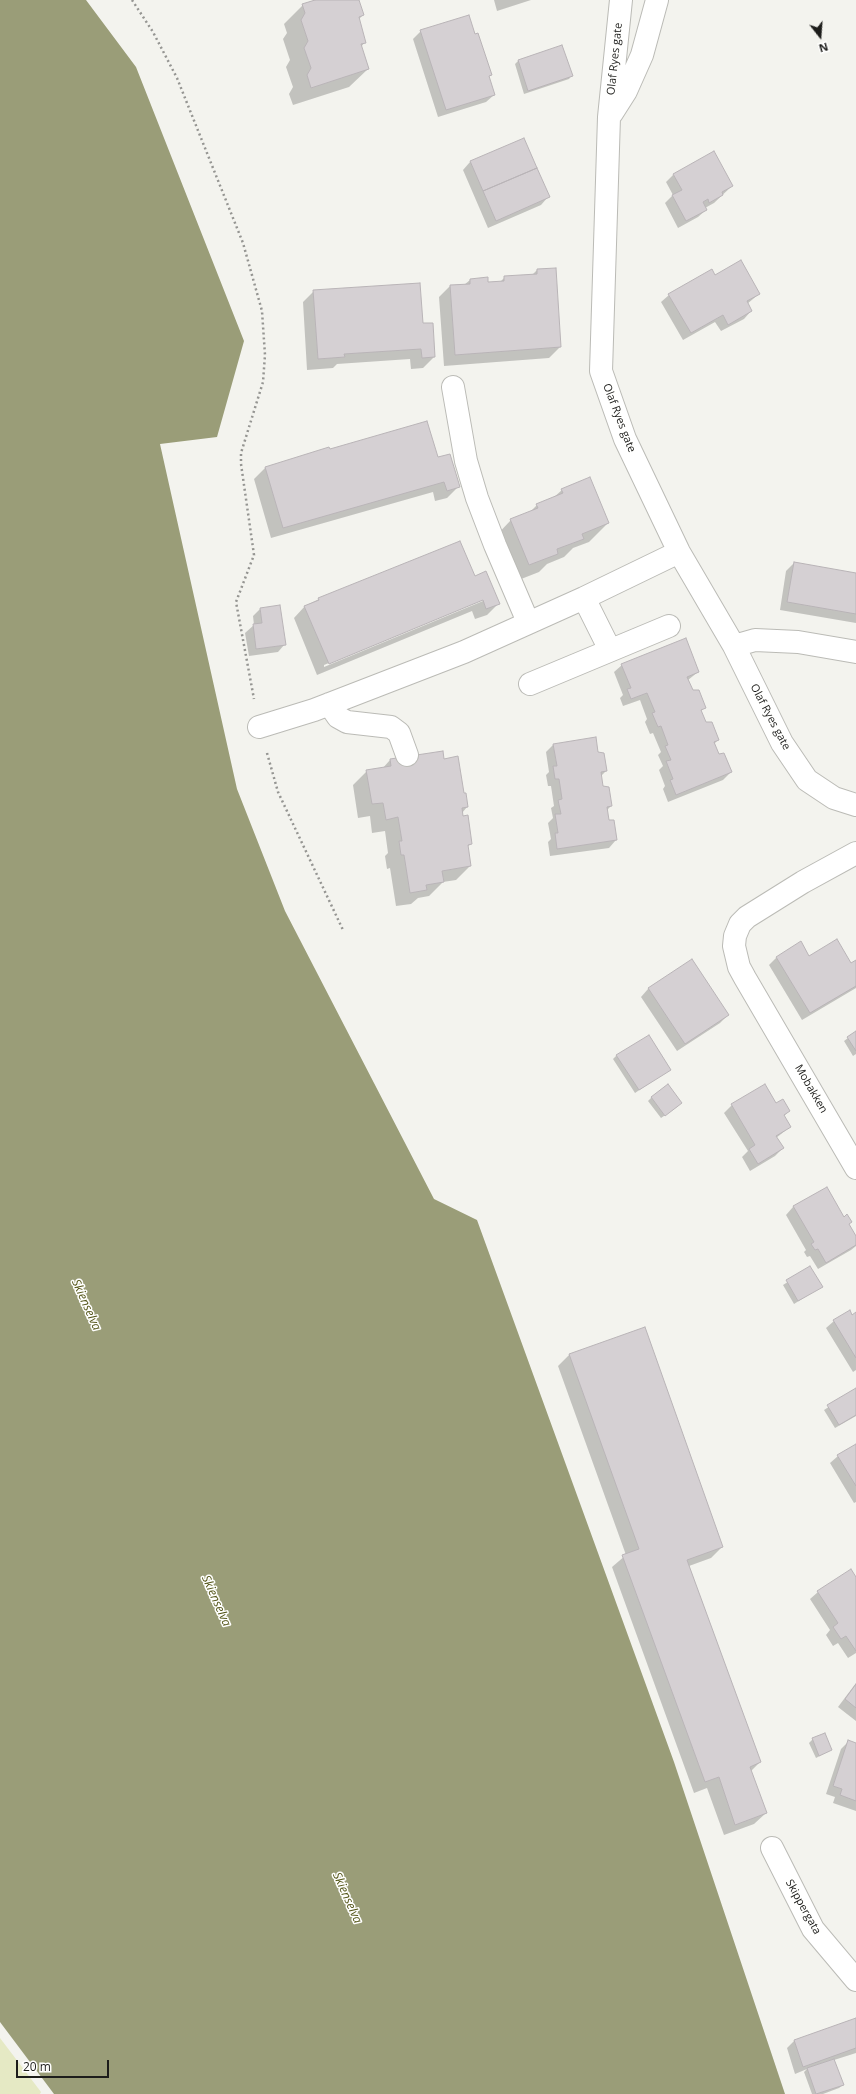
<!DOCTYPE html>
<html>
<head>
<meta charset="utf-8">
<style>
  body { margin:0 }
  #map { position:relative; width:856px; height:2094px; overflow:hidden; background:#f3f3ee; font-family:"Open Sans",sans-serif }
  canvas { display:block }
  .north { position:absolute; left:800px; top:16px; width:40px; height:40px; -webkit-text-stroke:3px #fffffe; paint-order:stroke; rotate:163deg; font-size:11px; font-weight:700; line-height:16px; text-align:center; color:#1d1d1b }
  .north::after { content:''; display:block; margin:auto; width:14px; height:18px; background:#1d1d1b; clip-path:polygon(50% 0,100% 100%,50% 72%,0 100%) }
  .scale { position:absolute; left:16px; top:2060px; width:93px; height:18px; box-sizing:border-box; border:2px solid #1d1d1b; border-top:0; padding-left:5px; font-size:12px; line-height:14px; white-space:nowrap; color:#1d1d1b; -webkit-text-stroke:3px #fffffe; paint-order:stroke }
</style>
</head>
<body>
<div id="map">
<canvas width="856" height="2094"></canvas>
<div class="north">N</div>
<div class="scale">20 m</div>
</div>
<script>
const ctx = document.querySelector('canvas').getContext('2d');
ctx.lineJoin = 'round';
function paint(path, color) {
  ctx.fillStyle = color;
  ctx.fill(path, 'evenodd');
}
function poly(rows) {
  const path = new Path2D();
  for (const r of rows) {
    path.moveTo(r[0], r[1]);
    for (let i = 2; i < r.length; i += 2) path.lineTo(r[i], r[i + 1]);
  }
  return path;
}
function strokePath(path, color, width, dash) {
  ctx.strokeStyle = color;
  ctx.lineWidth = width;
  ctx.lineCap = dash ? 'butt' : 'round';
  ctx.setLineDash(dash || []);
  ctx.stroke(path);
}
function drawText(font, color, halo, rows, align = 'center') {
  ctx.font = font + ' "Open Sans",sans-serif';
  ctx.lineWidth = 3;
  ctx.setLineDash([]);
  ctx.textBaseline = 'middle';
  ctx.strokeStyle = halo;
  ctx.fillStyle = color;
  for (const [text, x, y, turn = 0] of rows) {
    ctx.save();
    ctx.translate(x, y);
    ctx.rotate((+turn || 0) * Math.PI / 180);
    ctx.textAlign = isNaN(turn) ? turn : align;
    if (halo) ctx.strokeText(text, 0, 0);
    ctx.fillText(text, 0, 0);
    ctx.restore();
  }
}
paint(poly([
  [0,2038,41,2092,40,2094,0,2094]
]), '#e5e9c4');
paint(poly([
  [0,0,86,0,136,67,244,341,217,437,160,444,237,789,285,911,434,1199,477,1220,674,1762,785,2094,54,2094,0,2022]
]), '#9a9d78');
paint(poly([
  [318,0,358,0,363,15,358,20,365,42,361,47,368,69,349,87,293,105,289,94,293,87,286,67,290,60,283,39,287,33,284,24,303,5],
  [494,0,531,0,497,11],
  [421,31,475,35,491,75,488,77,494,95,486,102,438,117,413,39],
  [518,61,572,75,569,79,524,94,515,64],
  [523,140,548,197,541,205,488,228,463,170,470,162],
  [673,175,732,186,714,203,705,208,706,210,698,217,678,228,665,203,673,195,666,182],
  [537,270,560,347,549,358,444,366,439,297,450,286,464,285,470,280,487,283,500,282,505,277,532,275],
  [715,276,759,294,747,304,751,311,744,319,721,331,715,322,683,340,661,302,669,295],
  [314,291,422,324,434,357,423,368,411,369,410,359,337,364,333,368,307,370,303,302],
  [329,450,437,458,458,487,447,498,435,501,433,492,271,538,254,479,265,468],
  [562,490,608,523,589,542,573,548,564,557,547,564,539,572,511,583,493,539,511,520,529,513,537,505,553,498],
  [794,563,856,574,856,623,780,610,786,571],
  [474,578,498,604,487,615,475,619,472,611,317,675,294,618,305,606,319,599],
  [483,599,483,601,324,667,324,665],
  [260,609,285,644,278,652,249,656,245,633,254,625,253,616],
  [622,665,698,672,688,680,692,691,705,707,700,712,705,723,718,740,714,744,718,755,731,772,723,780,668,802,663,789,665,786,659,770,663,766,658,755,661,752,653,733,650,734,645,722,647,719,640,700,623,706,620,698,623,695,614,672],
  [554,744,597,752,606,771,601,776,602,786,611,806,606,811,608,821,616,840,609,848,550,856,548,842,551,839,548,823,553,818,551,808,554,806,551,786,548,786,546,775,549,772,546,752],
  [390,760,443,760,463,794,467,807,462,813,471,844,467,847,470,866,456,880,443,882,429,896,418,898,411,904,396,906,390,868,387,869,385,856,388,853,385,831,372,833,370,816,358,818,353,785,367,771,382,769],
  [777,957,809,957,851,964,856,961,856,988,802,1020,769,965],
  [691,961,728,1015,720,1023,677,1051,641,997,648,989],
  [856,1032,856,1054,853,1056,844,1041],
  [617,1055,669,1070,635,1093,613,1059],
  [652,1097,677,1107,661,1118,648,1101],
  [776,1104,789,1111,783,1117,790,1127,776,1138,783,1148,775,1156,750,1171,742,1157,748,1151,724,1113,732,1105],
  [826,1188,856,1238,856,1246,851,1250,818,1269,810,1256,807,1257,804,1252,806,1250,786,1215,793,1207],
  [810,1268,821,1287,794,1304,783,1285],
  [856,1314,856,1370,853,1372,826,1328,834,1321],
  [570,1354,722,1547,711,1558,689,1566,760,1762,751,1771,766,1813,754,1824,724,1835,707,1788,694,1793,612,1567,626,1555,558,1366],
  [856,1389,856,1416,835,1428,824,1410],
  [856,1445,856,1502,854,1503,830,1463,838,1456],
  [856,1579,856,1653,848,1658,838,1643,833,1646,826,1635,830,1630,810,1599,818,1592],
  [856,1683,856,1721,838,1707],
  [813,1739,831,1750,816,1758,809,1743],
  [849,1741,856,1744,856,1811,833,1803,835,1797,826,1794,841,1749],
  [856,2019,856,2053,834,2060,843,2085,839,2088,823,2094,812,2094,804,2072,807,2069,795,2074,787,2048,794,2041]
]), '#0003');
const building = poly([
  [315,0,359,0,364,15,359,17,366,43,361,44,369,69,311,88,307,75,311,68,304,48,308,41,301,20,305,13,302,4,315,0],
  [469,15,475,34,478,33,492,75,489,76,495,95,446,110,420,30,469,15],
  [562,45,573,76,528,91,518,60,562,45],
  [524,138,537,168,483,191,470,161,524,138],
  [714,151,733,186,722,192,723,195,709,203,708,199,703,202,707,210,686,221,672,195,682,190,673,174,714,151],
  [537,168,550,197,496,221,483,191,537,168],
  [741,260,760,294,747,301,752,311,728,325,723,315,691,333,668,294,712,269,715,275,741,260],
  [556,268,561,347,455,355,450,285,470,284,470,279,488,277,488,282,504,281,504,276,537,274,537,269,556,268],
  [420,283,423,323,433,323,435,357,422,358,421,349,344,354,345,357,318,359,313,290,420,283],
  [427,421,438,457,450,454,460,487,447,491,444,482,283,528,265,467,329,447,330,449,427,421],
  [590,477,609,523,582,534,584,539,557,549,558,554,529,565,510,519,538,508,536,504,563,493,561,489,590,477],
  [460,541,475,576,486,571,500,604,486,609,483,600,329,664,304,606,319,600,318,598,460,541],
  [794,562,856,573,856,614,787,602,794,562],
  [280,605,286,645,256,649,253,624,262,623,260,608,280,605],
  [686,638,699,672,687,677,693,690,699,690,706,708,701,710,706,722,712,722,719,740,714,742,719,754,724,753,732,772,676,795,670,780,673,779,666,761,671,760,665,746,668,745,661,726,658,727,652,713,655,712,647,693,631,699,627,689,631,688,621,664,686,638],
  [596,737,598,752,604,753,607,771,601,772,603,786,609,787,612,806,607,807,609,820,614,820,617,840,557,849,555,833,558,833,555,814,561,814,558,800,562,799,559,779,555,779,553,766,557,766,553,744,596,737],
  [443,751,444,759,458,756,464,793,466,793,468,807,462,808,463,816,468,815,472,844,468,845,471,866,442,871,444,882,426,885,427,890,410,893,404,855,401,855,399,841,402,841,398,817,386,820,383,803,372,804,366,770,391,766,390,759,443,751],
  [837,939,851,963,856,960,856,986,810,1013,776,957,801,941,809,956,837,939],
  [692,959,729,1015,685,1044,648,988,692,959],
  [856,1031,856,1051,847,1037,856,1031],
  [649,1035,671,1070,639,1090,616,1055,649,1035],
  [668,1084,682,1103,665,1116,651,1097,668,1084],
  [765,1084,776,1103,783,1099,790,1111,784,1115,791,1127,776,1136,784,1148,758,1164,749,1149,755,1145,731,1104,765,1084],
  [827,1187,844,1217,847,1214,852,1222,849,1224,856,1236,856,1245,826,1263,818,1249,815,1250,811,1244,814,1242,793,1206,827,1187],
  [810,1266,823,1287,798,1301,786,1280,810,1266],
  [850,1310,852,1315,856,1312,856,1358,833,1320,850,1310],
  [645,1327,723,1547,687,1560,761,1762,750,1767,767,1813,735,1825,719,1777,705,1782,622,1555,639,1549,569,1354,645,1327],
  [856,1388,856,1415,839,1425,827,1405,856,1388],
  [856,1444,856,1486,837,1455,856,1444],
  [851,1569,856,1577,856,1651,846,1636,841,1639,833,1627,838,1623,817,1591,851,1569],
  [856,1684,856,1708,845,1699,856,1684],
  [825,1733,832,1750,819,1756,812,1738,825,1733],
  [848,1740,856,1743,856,1801,840,1795,842,1789,833,1786,848,1740],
  [856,2018,856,2048,803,2067,794,2040,856,2018],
  [834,2059,844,2085,816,2094,807,2068,834,2059]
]);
paint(building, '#d5d0d3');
strokePath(building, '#b9b4b7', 1);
const minor = poly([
  [621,0,609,117,601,371,625,439,679,552,734,646,782,743,807,780,834,798,856,805],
  [612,113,626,91,642,55,657,0],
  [453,387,466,461,477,498,495,545,528,622],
  [584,598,610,650],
  [734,646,755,640,798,642,856,652],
  [530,684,669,626],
  [329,704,338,717,347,722,391,727,399,733,407,755],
  [259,727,314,710,464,652,584,598,679,552],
  [856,853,803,882,747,917,740,924,735,936,734,946,739,967,745,978,856,1168],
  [772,1848,813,1929,856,1980]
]);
strokePath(minor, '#bbbbb6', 24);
strokePath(poly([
  [132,0,153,32,177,78,243,243,262,311,265,355,263,382,241,453,241,464,254,555,236,602,254,699],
  [267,753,278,792,343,930]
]), '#959592', 2.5, [2, 3]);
strokePath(minor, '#fff', 22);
drawText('11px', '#1d1d1b', '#fffffe', [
  ["Olaf Ryes gate",615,59,-84],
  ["Olaf Ryes gate",619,418,69],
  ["Olaf Ryes gate",770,717,62],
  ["Mobakken",811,1089,60],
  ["Skippergata",803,1907,61]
]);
drawText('italic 12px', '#525416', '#fffffe', [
  ["Skienselva",86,1305,66],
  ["Skienselva",216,1601,66],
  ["Skienselva",347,1898,66]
]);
</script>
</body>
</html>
